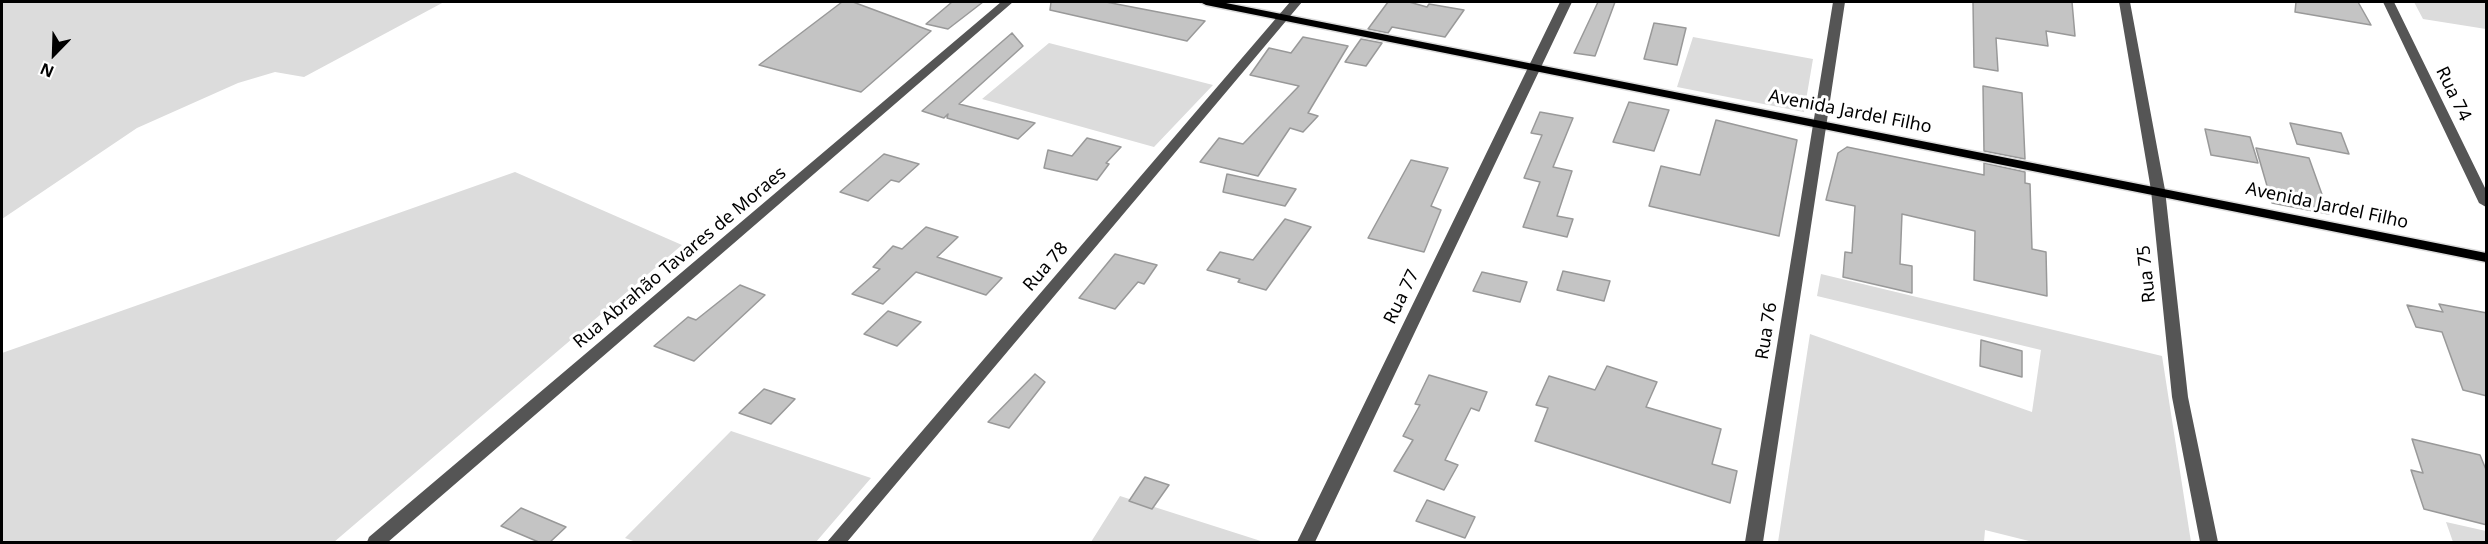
<!DOCTYPE html>
<html>
<head>
<meta charset="utf-8">
<style>
  body { margin:0 }
  #map { position:relative; width:2488px; height:544px; overflow:hidden; background:#fff; font-family:"Noto Sans",sans-serif }
  canvas { display:block }
  .frame { position:absolute; inset:0; border:3px solid #000; pointer-events:none }
  .north { position:absolute; left:24px; top:24px; width:60px; height:60px; -webkit-text-stroke:4px #fff; paint-order:stroke; rotate:203deg; font-size:16px; font-weight:700; line-height:24px; text-align:center; color:#000 }
  .north::after { content:''; display:block; margin:auto; width:21px; height:27px; background:#000; clip-path:polygon(50% 0,100% 100%,50% 72%,0 100%) }
</style>
</head>
<body>
<div id="map">
<canvas width="2488" height="544"></canvas>
<div class="frame"></div>
<div class="north">N</div>
</div>
<script>
const ctx = document.querySelector('canvas').getContext('2d');
ctx.lineJoin = 'round';
function paint(path, color) {
  ctx.fillStyle = color;
  ctx.fill(path, 'evenodd');
}
function poly(rows) {
  const path = new Path2D();
  for (const r of rows) {
    path.moveTo(r[0], r[1]);
    for (let i = 2; i < r.length; i += 2) path.lineTo(r[i], r[i + 1]);
  }
  return path;
}
function strokePath(path, color, width, dash) {
  ctx.strokeStyle = color;
  ctx.lineWidth = width;
  ctx.lineCap = dash ? 'butt' : 'round';
  ctx.setLineDash(dash || []);
  ctx.stroke(path);
}
function drawText(font, color, halo, rows, align = 'center') {
  ctx.font = font + ' "Noto Sans",sans-serif';
  ctx.lineWidth = 6;
  ctx.setLineDash([]);
  ctx.textBaseline = 'middle';
  ctx.strokeStyle = halo;
  ctx.fillStyle = color;
  for (const [text, x, y, turn = 0] of rows) {
    ctx.save();
    ctx.translate(x, y);
    ctx.rotate((+turn || 0) * Math.PI / 180);
    ctx.textAlign = isNaN(turn) ? turn : align;
    if (halo) ctx.strokeText(text, 0, 0);
    ctx.fillText(text, 0, 0);
    ctx.restore();
  }
}
paint(poly([
  [2,2,444,2,304,77,275,72,238,83,137,128,2,219],
  [2414,2,2486,2,2486,29,2423,19],
  [1693,37,1813,59,1804,112,1677,87],
  [1049,43,1213,85,1154,147,982,99],
  [515,172,682,245,334,542,2,542,2,353],
  [1821,274,2162,356,2191,542,2033,542,1985,530,1984,542,1778,542,1810,334,2032,412,2041,350,1817,296],
  [731,431,871,478,816,542,636,542,625,538],
  [1120,496,1264,542,1091,542],
  [2446,522,2486,531,2486,542,2453,542]
]), '#dcdcdc');
const building = poly([
  [842,2,853,2,931,31,861,92,759,65,842,2],
  [952,2,983,2,948,29,926,24,952,2],
  [1051,2,1106,2,1205,21,1187,41,1050,10,1051,2],
  [1388,2,1409,2,1427,7,1429,4,1464,10,1445,37,1392,27,1388,33,1368,29,1388,2],
  [1598,2,1615,2,1595,56,1574,53,1598,2],
  [1973,2,2072,2,2075,36,2046,31,2048,46,1996,38,1998,71,1974,67,1973,2],
  [2296,2,2358,2,2371,25,2295,12,2296,2],
  [1654,23,1686,28,1677,65,1644,59,1654,23],
  [1012,33,1023,46,959,104,1035,123,1018,139,947,118,948,114,944,118,922,111,1012,33],
  [1303,37,1348,46,1308,113,1318,116,1303,132,1290,128,1258,176,1200,162,1219,138,1243,144,1299,86,1250,75,1269,48,1291,53,1303,37],
  [1361,39,1382,43,1366,66,1345,62,1361,39],
  [1983,86,2022,93,2025,159,1984,151,1983,86],
  [1629,102,1669,110,1654,151,1613,142,1629,102],
  [1540,112,1573,118,1553,167,1572,171,1557,216,1573,219,1567,237,1523,227,1540,182,1524,178,1542,135,1531,133,1540,112],
  [1716,120,1797,140,1779,236,1649,206,1661,166,1700,175,1716,120],
  [2290,123,2341,133,2349,154,2297,144,2290,123],
  [2205,129,2250,137,2258,163,2211,155,2205,129],
  [1087,138,1121,147,1106,163,1109,164,1097,180,1044,168,1048,150,1072,156,1087,138],
  [1847,147,1984,175,1984,163,2025,172,2025,183,2030,184,2032,249,2046,252,2047,296,1974,280,1975,231,1902,214,1900,264,1912,266,1912,293,1843,277,1845,252,1852,253,1855,206,1826,200,1838,153,1847,147],
  [2256,148,2309,158,2329,214,2272,203,2256,148],
  [884,154,919,164,899,182,891,180,868,201,840,192,884,154],
  [1411,160,1448,168,1431,206,1441,210,1424,252,1368,238,1411,160],
  [1227,174,1296,189,1285,206,1223,192,1227,174],
  [1285,219,1311,227,1266,290,1238,282,1240,279,1207,270,1220,252,1253,260,1285,219],
  [926,227,958,237,937,257,1002,278,986,295,916,272,883,304,852,294,880,269,873,267,893,246,902,249,926,227],
  [1115,254,1157,265,1144,284,1138,282,1115,309,1079,298,1115,254],
  [1563,271,1610,281,1604,301,1557,290,1563,271],
  [1482,272,1527,282,1520,302,1473,291,1482,272],
  [740,285,765,295,694,361,654,346,688,317,696,320,740,285],
  [2439,304,2487,313,2487,396,2463,390,2442,332,2416,327,2407,305,2443,312,2439,304],
  [888,311,921,322,897,346,864,334,888,311],
  [1981,340,2022,351,2022,377,1980,366,1981,340],
  [1607,366,1657,382,1646,407,1721,429,1712,464,1737,471,1730,503,1535,441,1548,408,1536,405,1549,376,1595,390,1607,366],
  [1035,374,1045,382,1009,428,988,422,1035,374],
  [1429,375,1487,392,1479,411,1471,408,1445,460,1458,465,1444,490,1394,471,1413,440,1403,436,1420,405,1415,404,1429,375],
  [764,389,795,399,771,424,739,413,764,389],
  [2412,439,2480,455,2487,472,2487,525,2424,509,2411,470,2423,473,2412,439],
  [1145,477,1169,485,1152,509,1129,501,1145,477],
  [1427,500,1475,517,1465,538,1416,521,1427,500],
  [521,508,566,527,549,543,541,543,501,526,521,508]
]);
paint(building, '#c4c4c4');
strokePath(building, '#999', 1.5);
const major = poly([
  [1200,2,1221,2,2486,253,2486,262,1206,5,1200,2]
]);
strokePath(major, '#dbdbdb', 3);
paint(poly([
  [1001,2,1013,2,388,542,367,542,369,537,1001,2],
  [1290,2,1302,2,847,542,827,542,1290,2],
  [1560,2,1572,2,1315,542,1297,542,1560,2],
  [1833,2,1845,2,1763,542,1745,542,1833,2],
  [2119,2,2130,2,2165,190,2188,397,2218,542,2200,542,2172,397,2151,190,2119,2],
  [2383,2,2394,2,2486,190,2486,207,2479,203,2383,2]
]), '#555');
paint(major, '#000');
drawText('18px', '#000', '#fff', [
  ["Rua 74",2453,94,64],
  ["Avenida Jardel Filho",1850,112,11],
  ["Avenida Jardel Filho",2327,206,12],
  ["Rua Abrahão Tavares de Moraes",680,258,-40],
  ["Rua 78",1046,267,-49],
  ["Rua 75",2147,274,-96],
  ["Rua 77",1402,297,-64],
  ["Rua 76",1767,331,-81]
]);
</script>
</body>
</html>
